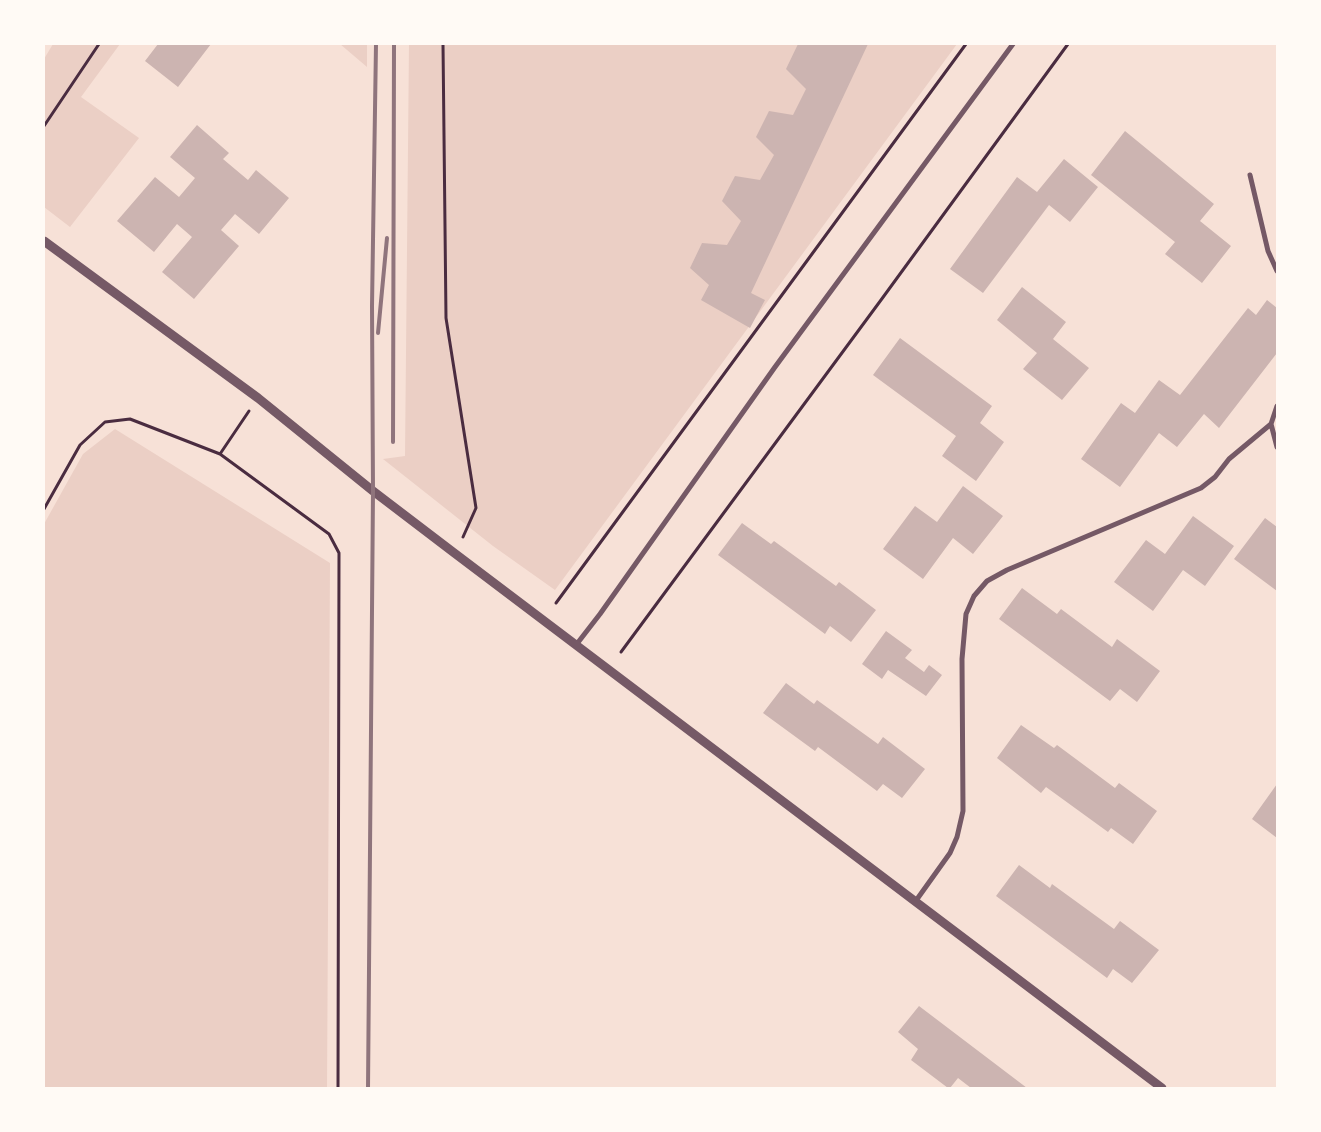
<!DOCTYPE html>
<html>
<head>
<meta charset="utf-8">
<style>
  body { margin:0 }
  #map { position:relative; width:1321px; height:1132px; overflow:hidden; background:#f7e1d7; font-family:Manrope,sans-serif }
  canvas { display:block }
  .frame { position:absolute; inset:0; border:45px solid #fffaf5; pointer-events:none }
</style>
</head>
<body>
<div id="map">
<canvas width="1321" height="1132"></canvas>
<div class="frame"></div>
</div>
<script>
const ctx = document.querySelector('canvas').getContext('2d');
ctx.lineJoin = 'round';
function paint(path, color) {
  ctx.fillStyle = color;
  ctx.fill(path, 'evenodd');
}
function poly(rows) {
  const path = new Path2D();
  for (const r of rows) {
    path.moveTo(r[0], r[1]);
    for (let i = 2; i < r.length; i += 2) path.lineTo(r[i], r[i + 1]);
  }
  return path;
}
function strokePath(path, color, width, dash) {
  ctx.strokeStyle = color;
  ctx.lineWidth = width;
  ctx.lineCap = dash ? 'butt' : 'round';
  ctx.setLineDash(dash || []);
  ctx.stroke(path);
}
paint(poly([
  [53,44,120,44,81,97,139,138,70,227,44,207,44,59],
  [340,44,367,44,367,67],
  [409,44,957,44,555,590,493,546,383,459,405,456],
  [115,429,330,563,327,1088,44,1088,44,524,83,454]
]), '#ebcfc5');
paint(poly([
  [158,44,211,44,178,87,145,61],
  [798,44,868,44,751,293,765,300,750,328,701,300,709,285,690,268,702,243,727,245,741,221,722,201,735,176,760,180,774,155,756,137,769,111,793,115,806,89,786,69],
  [197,125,229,153,223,159,248,180,256,170,289,198,259,234,235,214,221,230,239,246,194,299,162,272,192,237,177,224,154,252,117,221,155,177,179,197,195,178,170,157],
  [1125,131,1214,204,1200,221,1231,246,1202,283,1165,254,1175,242,1091,175],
  [1064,159,1098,187,1070,222,1049,205,983,293,950,269,1017,177,1037,192],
  [1022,287,1066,322,1053,339,1089,368,1062,400,1023,369,1037,353,997,320],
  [1267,300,1277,308,1277,353,1219,428,1204,414,1177,447,1159,433,1120,487,1081,459,1121,403,1135,413,1159,380,1180,395,1248,308,1256,315],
  [900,338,992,406,980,423,1004,442,976,481,942,456,956,436,873,375],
  [963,486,1003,516,973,554,953,538,923,579,883,549,915,506,937,522],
  [1193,516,1234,546,1205,586,1183,570,1153,611,1114,582,1146,540,1165,554],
  [1265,518,1277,527,1277,591,1234,559],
  [742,523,771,544,774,541,836,586,839,582,876,610,851,642,830,626,825,634,718,555],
  [1022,588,1057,614,1061,609,1112,647,1117,639,1160,671,1137,702,1120,689,1110,701,999,619],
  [886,631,912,650,905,658,924,672,929,665,942,675,926,696,888,670,882,679,862,664],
  [786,683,814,704,817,700,878,744,883,737,925,769,902,798,883,784,877,791,818,747,815,751,763,713],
  [1021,725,1054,748,1057,745,1115,788,1119,783,1157,811,1133,844,1111,828,1108,832,1046,787,1041,793,997,758],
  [1277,784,1277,838,1252,819],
  [1019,865,1050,888,1052,884,1114,929,1120,921,1159,950,1132,983,1113,969,1107,978,996,896],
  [919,1006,1027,1088,971,1088,958,1078,950,1088,948,1088,911,1060,918,1049,898,1032]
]), '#ccb4b1');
strokePath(poly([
  [443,44,446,318,476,508,463,537],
  [44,126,99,44],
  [220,454,249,411],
  [44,509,80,445,105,422,130,419,220,454,329,534,339,553,338,1088],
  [556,603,966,44],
  [621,652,881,300,1068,44]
]), '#4a2c40', 3);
strokePath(poly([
  [1250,175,1268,251,1277,271],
  [1277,406,1271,424,1277,447],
  [576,645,600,614,775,367,1013,44],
  [915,902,950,853,957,837,963,811,962,659,966,614,974,596,987,581,1007,570,1201,488,1215,477,1229,459,1271,424]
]), '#755966', 5);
strokePath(poly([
  [44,241,258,398,373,491,453,552,1162,1088]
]), '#755966', 9);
strokePath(poly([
  [378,333,387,238],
  [393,442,394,44],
  [368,1088,373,491,372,306,376,44]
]), '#8f747c', 4);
</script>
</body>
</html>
